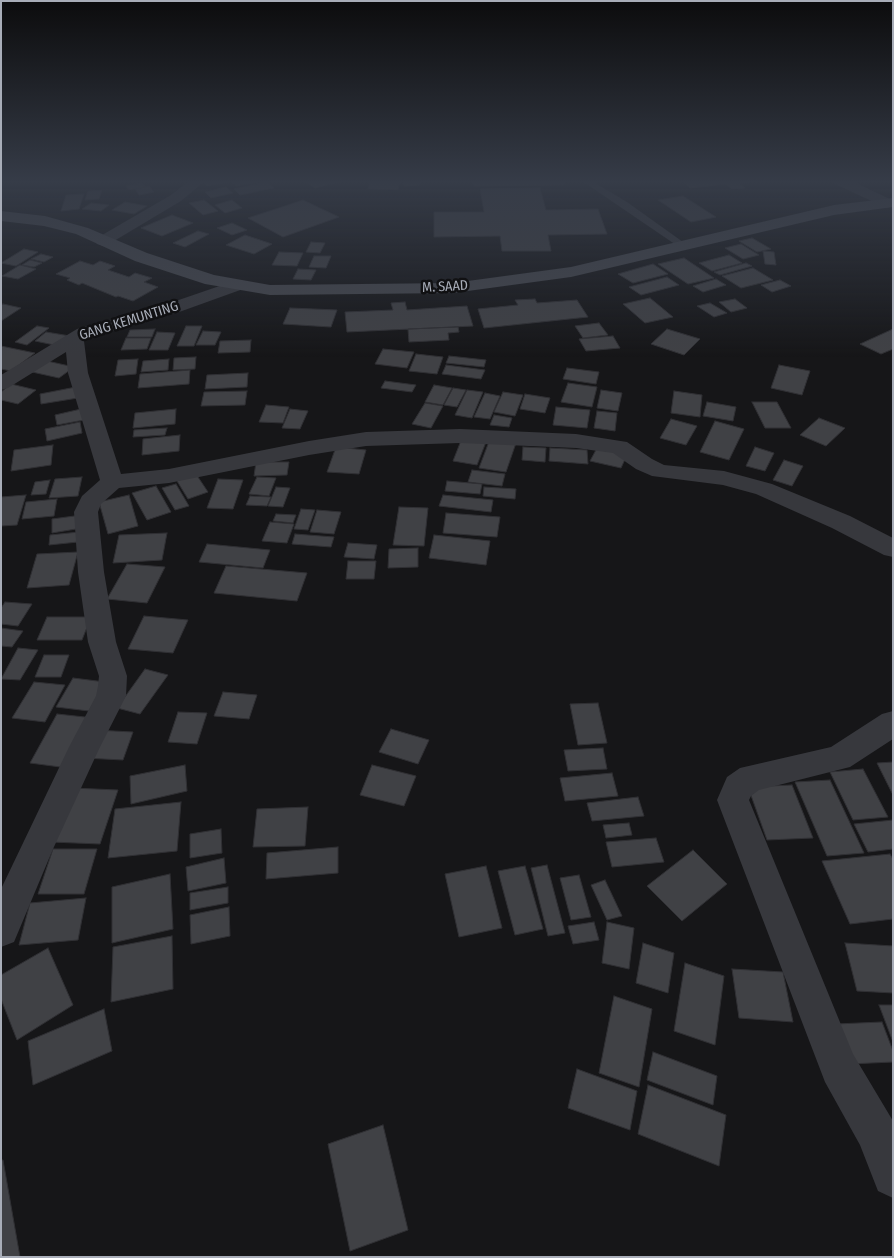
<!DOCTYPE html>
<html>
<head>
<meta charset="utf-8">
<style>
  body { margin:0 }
  #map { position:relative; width:894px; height:1258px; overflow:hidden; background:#161618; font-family:"Fira Sans Condensed",sans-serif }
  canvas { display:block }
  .frame { position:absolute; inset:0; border:2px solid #a8adb8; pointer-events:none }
</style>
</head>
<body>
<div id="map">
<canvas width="894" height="1258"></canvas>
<div class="frame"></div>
</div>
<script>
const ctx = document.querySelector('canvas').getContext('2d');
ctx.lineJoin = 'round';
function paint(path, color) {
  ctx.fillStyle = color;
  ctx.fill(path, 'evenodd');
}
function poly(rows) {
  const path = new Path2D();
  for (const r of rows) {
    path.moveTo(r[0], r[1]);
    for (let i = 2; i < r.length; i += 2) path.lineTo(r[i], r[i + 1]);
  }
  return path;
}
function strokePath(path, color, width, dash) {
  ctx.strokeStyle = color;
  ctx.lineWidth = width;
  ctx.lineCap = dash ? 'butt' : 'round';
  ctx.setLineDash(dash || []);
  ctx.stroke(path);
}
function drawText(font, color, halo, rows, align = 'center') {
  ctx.font = font + ' "Fira Sans Condensed",sans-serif';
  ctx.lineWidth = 5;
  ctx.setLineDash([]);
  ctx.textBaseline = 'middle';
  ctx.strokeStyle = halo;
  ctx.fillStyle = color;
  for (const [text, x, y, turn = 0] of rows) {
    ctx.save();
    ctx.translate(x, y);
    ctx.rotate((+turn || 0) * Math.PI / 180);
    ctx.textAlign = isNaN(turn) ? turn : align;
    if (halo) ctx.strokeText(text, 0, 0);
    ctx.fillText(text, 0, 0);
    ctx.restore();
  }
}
const building = poly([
  [203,181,227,181,227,182,207,186,203,181],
  [232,181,256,181,257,182,236,186,232,181],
  [305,181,342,181,315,188,305,181],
  [370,181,400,181,398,190,368,189,370,181],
  [403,181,419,181,421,185,404,186,403,181],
  [473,181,564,181,565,185,474,186,473,181],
  [683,181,755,181,739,183,745,188,732,189,726,184,690,188,683,181],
  [267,182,274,188,240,195,234,189,267,182],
  [142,183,146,187,129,190,126,186,142,183],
  [149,186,154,192,139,195,135,189,149,186],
  [226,187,233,193,211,198,205,192,226,187],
  [540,188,546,210,598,209,607,234,548,235,551,251,502,251,500,236,434,237,434,212,484,212,480,189,540,188],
  [102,190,99,199,85,200,88,191,102,190],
  [84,194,79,209,61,211,66,195,84,194],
  [683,196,716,217,691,222,658,200,683,196],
  [204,200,218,211,203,215,189,203,204,200],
  [232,200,242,208,225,213,215,205,232,200],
  [303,200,339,217,283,237,248,218,303,200],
  [125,202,147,206,134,214,112,210,125,202],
  [91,203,109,205,101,211,82,209,91,203],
  [172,215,193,223,162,236,141,228,172,215],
  [232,223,247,230,232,235,217,228,232,223],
  [198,231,209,234,185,247,173,243,198,231],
  [245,235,272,244,254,254,226,245,245,235],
  [752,238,771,249,757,252,739,241,752,238],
  [311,242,325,243,320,253,306,252,311,242],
  [741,244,759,255,743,259,725,248,741,244],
  [24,249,38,252,16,266,1,263,24,249],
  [763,251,774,252,776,265,765,264,763,251],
  [279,252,303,253,297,266,272,265,279,252],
  [41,254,53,257,44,262,31,259,41,254],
  [729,255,742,263,712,271,699,263,729,255],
  [314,256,331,256,326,268,309,267,314,256],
  [684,258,714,278,688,284,658,264,684,258],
  [30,260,42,263,34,267,22,265,30,260],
  [80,261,93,265,100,261,115,266,108,270,129,277,135,273,152,278,144,282,158,287,133,301,118,296,116,297,82,283,79,285,67,280,70,278,56,274,80,261],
  [746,263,752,266,720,275,714,272,746,263],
  [653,264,668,274,633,283,618,274,653,264],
  [20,265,36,269,18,279,2,276,20,265],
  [753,268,773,280,741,288,722,276,753,268],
  [298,269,316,270,311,280,293,279,298,269],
  [667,277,679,285,641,295,629,287,667,277],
  [716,279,726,285,703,292,693,286,716,279],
  [780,280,791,286,772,292,761,285,780,280],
  [650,298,673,317,645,323,623,304,650,298],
  [535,299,537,303,577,300,588,317,484,328,478,309,518,305,515,300,535,299],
  [735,299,747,308,731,312,719,302,735,299],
  [405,302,407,310,467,306,473,326,347,332,345,312,393,310,391,303,405,302],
  [710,303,727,313,714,317,697,306,710,303],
  [3,304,21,308,1,321,1,305,3,304],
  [290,308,337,310,331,327,283,324,290,308],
  [599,323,608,335,583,338,575,326,599,323],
  [37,326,49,328,27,345,15,342,37,326],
  [186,326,202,326,194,346,177,346,186,326],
  [458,327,459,332,448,333,449,340,409,342,408,329,458,327],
  [155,329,152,337,127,337,130,330,155,329],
  [667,329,700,339,684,355,651,344,667,329],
  [893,329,893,349,881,354,860,344,893,329],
  [203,331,221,332,215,345,196,345,203,331],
  [46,332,70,336,59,346,35,341,46,332],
  [157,332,175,333,168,350,149,350,157,332],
  [613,336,620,348,586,351,579,339,613,336],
  [126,338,151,338,147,349,121,350,126,338],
  [251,340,250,352,218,353,220,341,251,340],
  [1,346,35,353,11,371,1,369,1,346],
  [383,349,414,352,407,368,375,364,383,349],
  [416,354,443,357,437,374,409,371,416,354],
  [449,356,486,360,484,367,446,363,449,356],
  [196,357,195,369,173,370,174,358,196,357],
  [138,359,136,374,115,376,118,360,138,359],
  [169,359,168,370,141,372,143,361,169,359],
  [47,361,74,367,59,378,32,372,47,361],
  [446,365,485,370,481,379,442,374,446,365],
  [779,365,810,371,802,395,771,388,779,365],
  [567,368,599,372,596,384,563,379,567,368],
  [190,370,189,384,138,388,140,374,190,370],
  [248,373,247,387,205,389,207,375,248,373],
  [385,381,416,385,412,392,381,388,385,381],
  [568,383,597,387,592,407,561,402,568,383],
  [11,384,36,390,18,404,1,400,1,392,11,384],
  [434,385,452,388,443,405,425,402,434,385],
  [76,387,78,398,41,404,40,394,76,387],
  [453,388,466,390,457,407,444,405,453,388],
  [467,390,483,392,472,418,455,415,467,390],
  [601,390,622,393,618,411,597,408,601,390],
  [247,391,245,405,201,406,204,392,247,391],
  [674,391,702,395,700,417,671,413,674,391],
  [503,392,523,395,515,416,494,412,503,392],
  [485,393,500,396,490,419,474,417,485,393],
  [525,394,550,398,545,413,520,409,525,394],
  [707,402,736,407,733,421,703,416,707,402],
  [752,402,777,402,791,428,765,428,752,402],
  [425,403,443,406,431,428,412,424,425,403],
  [266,405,289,407,283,423,259,422,266,405],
  [556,407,590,410,587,428,553,425,556,407],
  [81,409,84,420,57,425,55,415,81,409],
  [176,409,175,424,133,428,135,413,176,409],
  [290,409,308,411,300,429,282,428,290,409],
  [597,411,617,413,615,431,594,428,597,411],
  [494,415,512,418,509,427,490,425,494,415],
  [819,418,845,428,826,446,800,435,819,418],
  [671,419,697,426,686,445,660,438,671,419],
  [715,421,744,429,729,460,700,452,715,421],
  [80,422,82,433,47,441,45,429,80,422],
  [167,428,165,435,133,437,134,430,167,428],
  [180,435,179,451,142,455,143,439,180,435],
  [462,438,486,442,477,465,453,461,462,438],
  [490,439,516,443,506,472,479,468,490,439],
  [53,445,51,465,11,471,14,450,53,445],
  [336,447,366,450,359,474,327,472,336,447],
  [523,447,546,448,545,462,522,460,523,447],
  [755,447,774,453,765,471,746,466,755,447],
  [550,448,587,450,588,464,549,461,550,448],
  [597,448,627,455,621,468,590,461,597,448],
  [784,460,803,466,792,486,773,480,784,460],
  [256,462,289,462,287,475,254,476,256,462],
  [472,470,505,474,502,486,468,482,472,470],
  [196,474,208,492,188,499,177,481,196,474],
  [82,477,78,496,49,498,55,479,82,477],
  [257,477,276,478,269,496,249,494,257,477],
  [218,479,243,480,233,509,207,508,218,479],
  [50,480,46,494,31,495,35,482,50,480],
  [447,481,482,484,480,494,445,491,447,481],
  [176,484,189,506,175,510,162,488,176,484],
  [156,486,171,512,147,520,132,493,156,486],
  [276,487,290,488,283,507,268,506,276,487],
  [484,487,516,489,515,499,483,496,484,487],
  [26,495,17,525,1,526,1,497,26,495],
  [129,495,138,526,108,534,99,502,129,495],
  [443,495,493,500,491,512,439,506,443,495],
  [250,496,271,497,267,506,246,505,250,496],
  [57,499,54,516,22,519,26,502,57,499],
  [399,507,428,508,424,546,393,545,399,507],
  [301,509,315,510,308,530,294,529,301,509],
  [317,510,341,512,334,534,310,532,317,510],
  [446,513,500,517,497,537,443,533,446,513],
  [276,514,296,515,293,523,273,521,276,514],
  [82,515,82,528,52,533,52,519,82,515],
  [270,522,294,524,287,543,262,541,270,522],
  [79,532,78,542,49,545,50,535,79,532],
  [167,533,162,560,113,563,119,535,167,533],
  [295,534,334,537,331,547,292,544,295,534],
  [434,535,490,541,486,565,429,558,434,535],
  [348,543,377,545,374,559,344,557,348,543],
  [207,544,270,550,263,568,199,562,207,544],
  [418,548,418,567,388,568,389,549,418,548],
  [78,552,69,585,27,588,37,554,78,552],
  [348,561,376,561,374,579,346,579,348,561],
  [127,564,165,567,147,603,107,599,127,564],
  [226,566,307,573,297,601,214,593,226,566],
  [5,602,32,604,18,626,1,624,1,608,5,602],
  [144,616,188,620,173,653,128,649,144,616],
  [47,617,91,617,82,640,37,640,47,617],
  [1,628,23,631,12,647,1,646,1,628],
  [18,648,38,650,20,680,1,679,18,648],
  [44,655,69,655,61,677,35,677,44,655],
  [145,669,168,675,140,714,117,708,145,669],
  [73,678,105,682,89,711,56,707,73,678],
  [34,682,65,685,45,722,12,718,34,682],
  [223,692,257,695,249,719,214,716,223,692],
  [598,703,607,743,578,745,570,704,598,703],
  [178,712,207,713,197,744,168,742,178,712],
  [57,714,94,718,68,768,30,763,57,714],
  [391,729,429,740,418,764,379,752,391,729],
  [95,730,133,732,123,760,84,758,95,730],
  [603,748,607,769,568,771,564,750,603,748],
  [893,762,893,795,877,763,893,762],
  [185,765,187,791,131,804,130,776,185,765],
  [372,765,416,776,404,806,360,795,372,765],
  [863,769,888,817,853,820,830,772,863,769],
  [612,773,618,796,565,801,560,778,612,773],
  [830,780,864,853,827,856,795,782,830,780],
  [792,785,813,838,767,840,748,787,792,785],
  [72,788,118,790,100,844,51,842,72,788],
  [638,797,644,816,592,821,587,803,638,797],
  [181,802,177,851,108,858,115,809,181,802],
  [308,807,305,846,253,847,257,809,308,807],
  [893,820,893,849,868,852,854,824,893,820],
  [629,823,632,835,606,838,603,825,629,823],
  [221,829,222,853,190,858,190,834,221,829],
  [656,838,664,862,612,867,606,842,656,838],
  [338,847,338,873,266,879,267,853,338,847],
  [53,849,97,849,84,894,38,894,53,849],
  [693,850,727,884,682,921,647,886,693,850],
  [890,854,893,859,893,919,850,924,822,861,890,854],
  [224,858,226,883,188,891,186,867,224,858],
  [547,865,565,933,548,936,531,868,547,865],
  [486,866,502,928,459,937,445,874,486,866],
  [525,866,543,929,515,935,498,871,525,866],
  [170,874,173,929,112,943,112,887,170,874],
  [579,875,591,917,571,920,560,878,579,875],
  [605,880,622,916,607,920,591,885,605,880],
  [228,887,228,903,190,910,190,893,228,887],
  [86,898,78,940,19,945,30,903,86,898],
  [229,907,230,936,191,944,190,915,229,907],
  [594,922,599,940,573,944,568,926,594,922],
  [607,922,634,928,629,969,602,963,607,922],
  [172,936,173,989,111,1002,113,947,172,936],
  [643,943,674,953,668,993,636,983,643,943],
  [845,943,893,946,893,993,857,991,845,943],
  [48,948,73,1005,17,1040,1,999,1,975,48,948],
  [685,963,724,976,715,1045,674,1031,685,963],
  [732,969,783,972,793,1022,739,1018,732,969],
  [614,996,652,1009,639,1087,599,1073,614,996],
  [879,1005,893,1005,893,1042,879,1005],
  [104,1009,112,1051,33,1085,28,1041,104,1009],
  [882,1022,893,1051,893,1062,849,1064,836,1024,882,1022],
  [653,1052,717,1076,713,1105,647,1080,653,1052],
  [577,1069,637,1091,630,1130,568,1108,577,1069],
  [648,1085,726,1115,719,1166,638,1134,648,1085],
  [383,1125,408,1230,350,1251,328,1144,383,1125],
  [1,1160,3,1160,20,1257,1,1257,1,1160]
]);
paint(building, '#404145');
strokePath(building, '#303034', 1);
paint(poly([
  [582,181,592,181,627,202,690,247,685,250,682,249,582,181]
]), '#37383d');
paint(poly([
  [189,181,205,181,181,201,109,244,103,246,97,244,95,241,97,238,171,195,189,181],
  [833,181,852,181,892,200,893,206,887,208,882,206,835,184,833,181],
  [237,280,243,281,246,285,243,289,182,311,91,337,84,341,88,373,121,474,169,469,309,441,366,432,460,429,576,434,627,442,652,459,664,465,724,471,772,484,850,516,893,538,893,557,884,555,832,528,756,494,723,485,652,476,636,469,613,453,576,448,460,443,366,446,309,455,169,483,119,488,101,504,98,512,104,572,116,642,127,676,126,696,99,749,53,849,14,942,1,947,1,889,69,747,96,696,98,686,99,676,88,642,78,572,74,512,82,496,100,480,68,373,66,352,8,388,1,390,1,375,77,329,170,303,237,280],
  [893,711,893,739,850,767,759,790,751,796,749,800,853,1054,893,1121,893,1198,878,1191,860,1145,825,1082,717,800,727,777,740,768,831,747,882,714,893,711]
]), '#37383d');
paint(poly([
  [893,198,893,207,834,215,571,277,453,293,270,295,205,284,135,261,76,234,44,226,1,221,1,211,45,216,88,228,147,253,214,275,270,285,453,283,571,267,834,205,893,198]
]), '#45474d');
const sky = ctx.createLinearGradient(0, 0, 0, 357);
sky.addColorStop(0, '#0c0c0d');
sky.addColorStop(0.51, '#363c48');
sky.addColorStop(1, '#363c4800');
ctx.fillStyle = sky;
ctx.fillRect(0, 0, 894, 357);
drawText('14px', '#a8adb8', '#111113', [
  ["M. SAAD",445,287,-3],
  ["GANG KEMUNTING",129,321,-17]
]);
</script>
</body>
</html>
